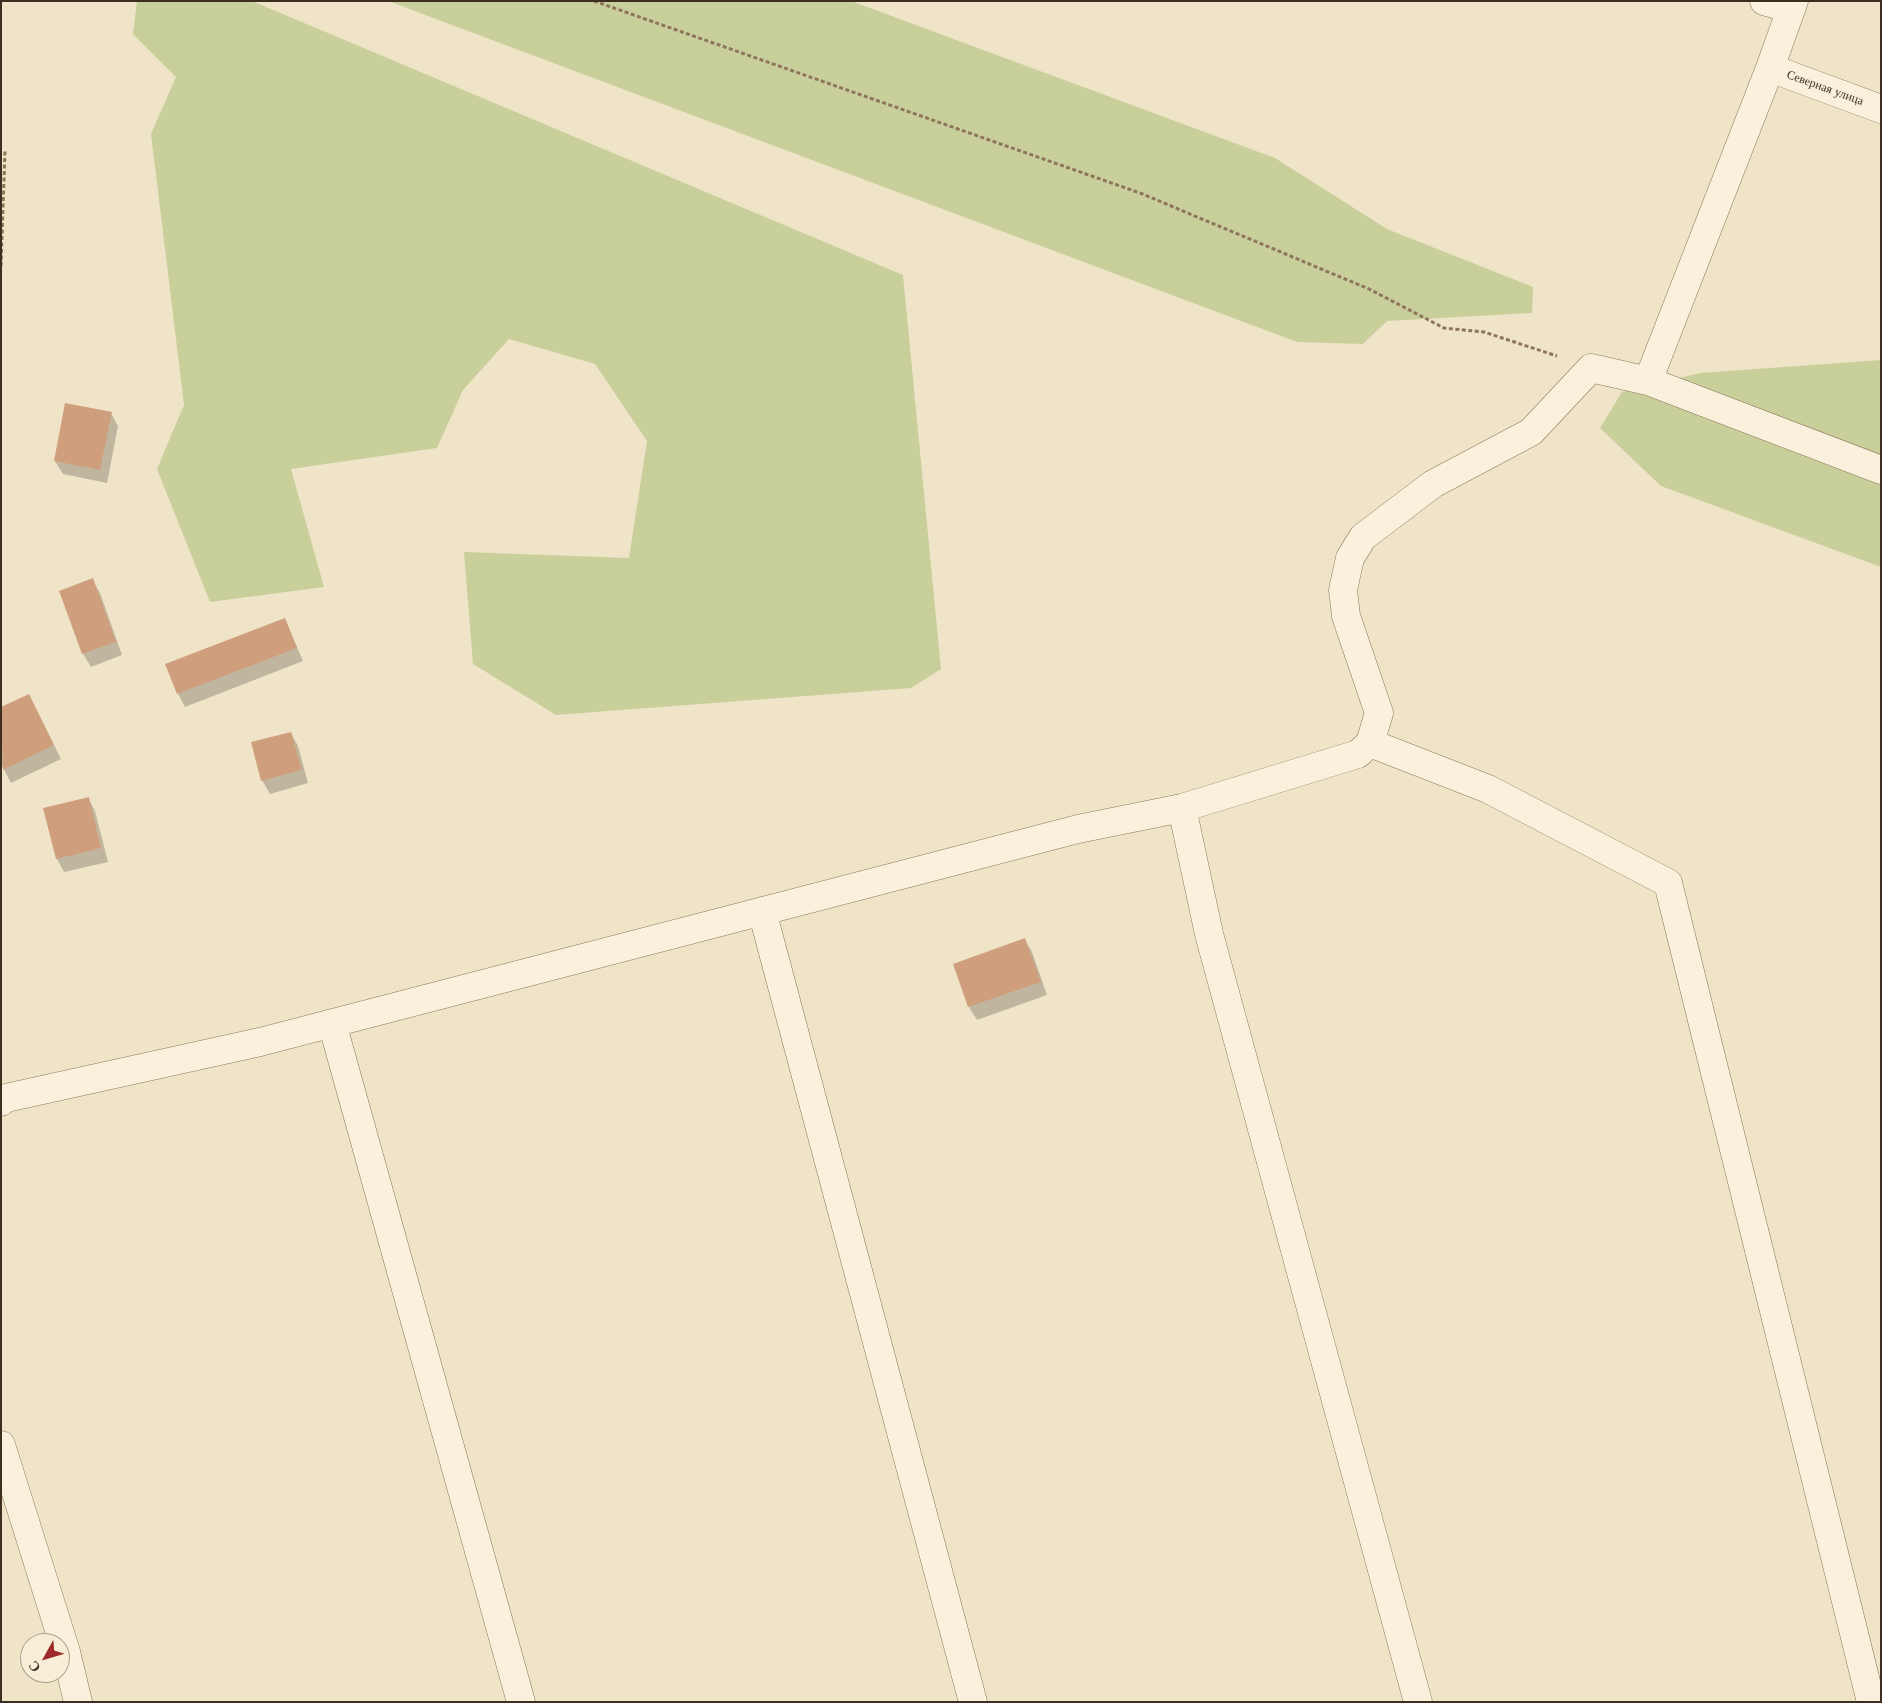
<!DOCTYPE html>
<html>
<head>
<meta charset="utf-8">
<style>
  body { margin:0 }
  #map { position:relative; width:1882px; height:1703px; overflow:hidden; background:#f0e4c8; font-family:"Libre Baskerville",serif }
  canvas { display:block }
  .frame { position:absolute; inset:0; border:2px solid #3d2e20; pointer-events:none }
  .north { position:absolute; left:20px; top:1633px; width:50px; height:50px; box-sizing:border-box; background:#f7eed8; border:1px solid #ada18e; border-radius:50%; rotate:231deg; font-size:14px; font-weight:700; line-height:20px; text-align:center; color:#3d2e20 }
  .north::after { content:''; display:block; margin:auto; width:18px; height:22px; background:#9e2a2b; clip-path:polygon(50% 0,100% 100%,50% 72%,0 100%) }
</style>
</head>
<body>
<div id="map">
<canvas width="1882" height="1703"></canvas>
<div class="frame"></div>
<div class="north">С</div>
</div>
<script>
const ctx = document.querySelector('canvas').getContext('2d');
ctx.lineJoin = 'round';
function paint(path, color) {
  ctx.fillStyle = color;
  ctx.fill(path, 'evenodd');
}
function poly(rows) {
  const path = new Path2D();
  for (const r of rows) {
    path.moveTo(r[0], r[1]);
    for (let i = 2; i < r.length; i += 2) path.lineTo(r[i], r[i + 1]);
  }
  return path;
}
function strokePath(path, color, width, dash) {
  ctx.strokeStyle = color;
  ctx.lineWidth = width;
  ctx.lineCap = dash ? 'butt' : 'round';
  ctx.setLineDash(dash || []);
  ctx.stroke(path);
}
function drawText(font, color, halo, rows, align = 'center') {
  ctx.font = font + ' "Libre Baskerville",serif';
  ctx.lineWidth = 4;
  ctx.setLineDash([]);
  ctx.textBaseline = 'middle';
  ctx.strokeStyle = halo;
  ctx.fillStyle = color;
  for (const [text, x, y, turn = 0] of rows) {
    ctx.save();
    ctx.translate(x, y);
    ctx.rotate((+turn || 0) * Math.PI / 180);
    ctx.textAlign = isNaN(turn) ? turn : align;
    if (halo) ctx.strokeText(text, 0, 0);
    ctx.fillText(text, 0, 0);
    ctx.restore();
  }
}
paint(poly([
  [137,1,252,1,903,275,941,669,911,688,556,715,473,664,464,552,629,558,647,441,595,364,509,339,463,390,437,448,291,469,324,587,210,602,157,469,184,405,151,134,176,77,133,34],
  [388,1,851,1,1275,158,1387,229,1533,287,1532,313,1387,321,1363,344,1297,342],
  [1881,360,1881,567,1661,486,1600,428,1622,392,1700,373]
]), '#c9cf9b');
paint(poly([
  [111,413,118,426,107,483,63,474,55,461],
  [92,580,100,593,122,655,91,667,83,654,61,592],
  [285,619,303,661,185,707,178,694],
  [1,709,36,709,61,759,11,783,1,764],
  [291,733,298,746,308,783,270,794,262,780],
  [88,798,95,811,108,862,64,872,57,859,44,809],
  [1024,939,1032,952,1047,995,977,1020,969,1007,954,964]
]), '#0003');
paint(poly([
  [65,403,112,412,100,470,54,461],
  [93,578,116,642,82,654,59,591],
  [285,618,297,648,177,694,165,664],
  [29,694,54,745,3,770,1,707],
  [291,732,302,770,261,781,251,742],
  [89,797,101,848,56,859,43,808],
  [1025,938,1041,982,968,1007,953,964]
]), '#cf9f7d');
const street = poly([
  [1764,1,1791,9],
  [1770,68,1881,109],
  [1648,381,1770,68,1794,1],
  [1370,743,1488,789,1668,883,1871,1702],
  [1182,808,1209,934,1418,1702],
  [762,911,973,1702],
  [332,1023,521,1702],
  [1,1102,6,1098,260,1042,1078,829,1182,808,1358,754,1370,743,1379,713,1346,616,1343,590,1350,558,1363,537,1433,484,1531,432,1591,368,1648,381,1881,470],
  [1,1445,66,1652,78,1702]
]);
strokePath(street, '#8d765c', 29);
strokePath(poly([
  [594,1,1140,193,1369,289,1444,328,1484,332,1557,356],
  [1,266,5,151]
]), '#8d765c', 3, [4, 2.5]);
strokePath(street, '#faf1dc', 28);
drawText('12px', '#3d2e20', '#f7eed8', [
  ["Северная улица",1825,88,20]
]);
</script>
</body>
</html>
